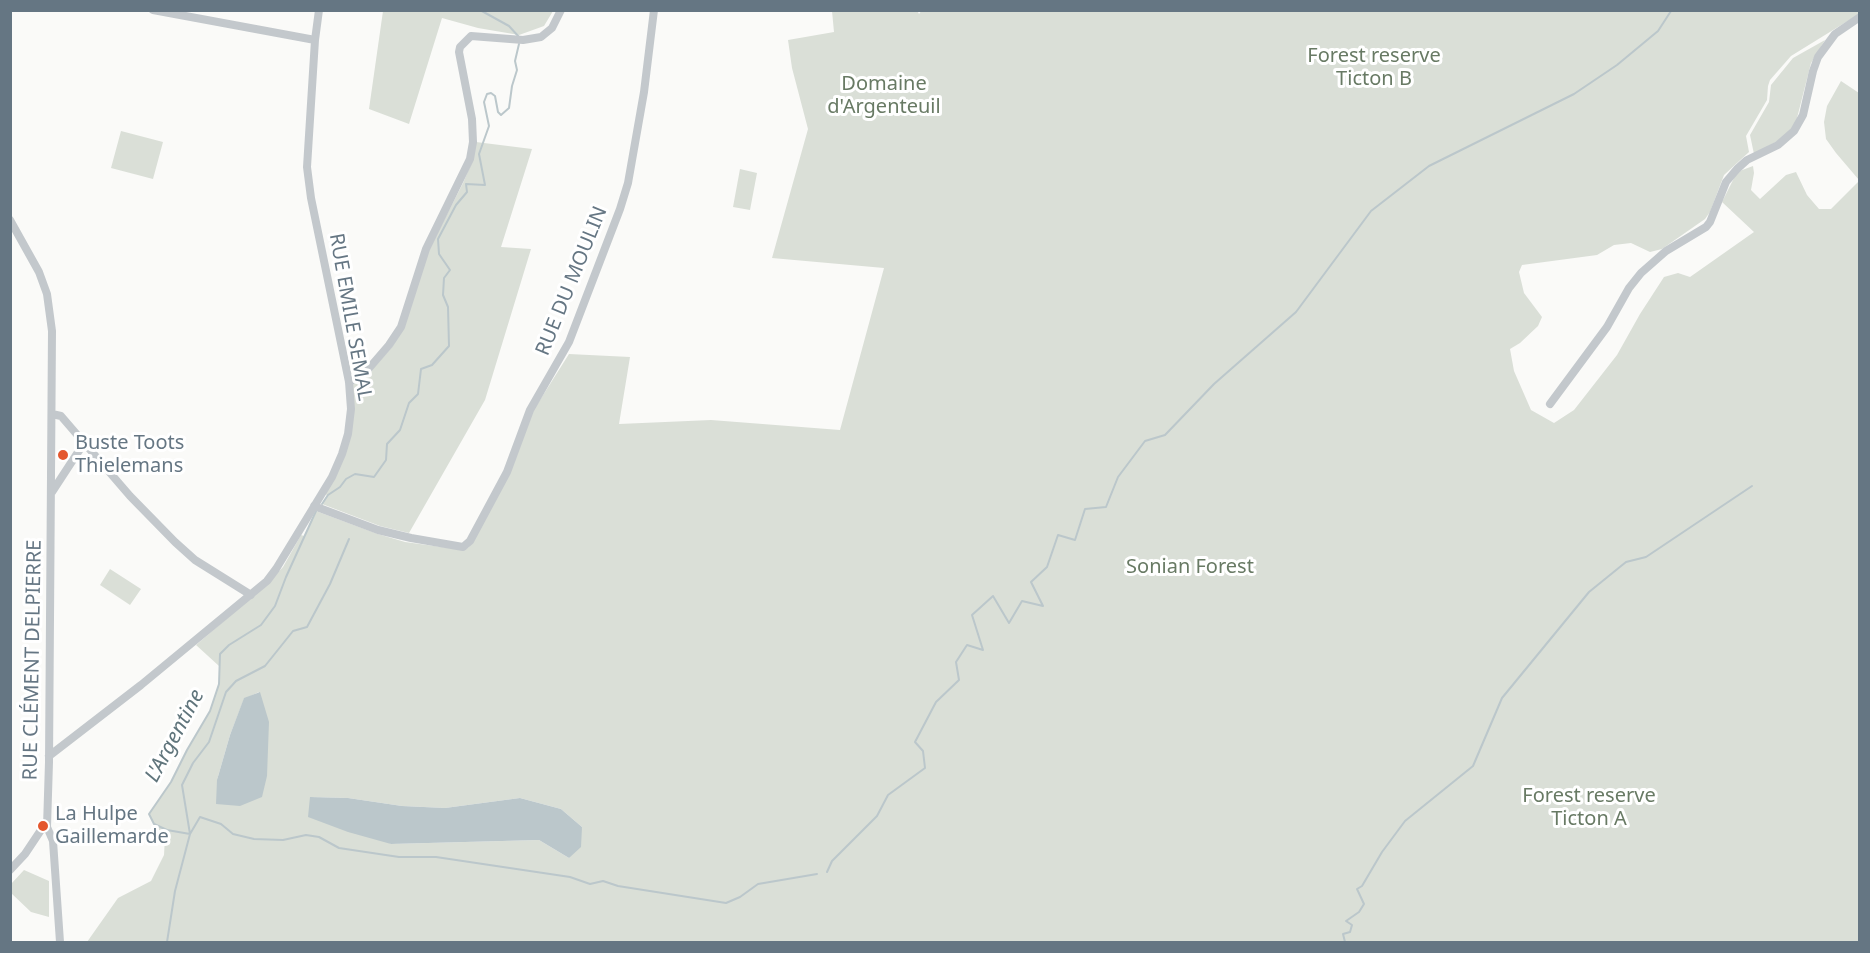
<!DOCTYPE html>
<html>
<head>
<meta charset="utf-8">
<style>
  body { margin:0 }
  #map { position:relative; width:1870px; height:953px; overflow:hidden; background:#fafaf8; font-family:"Noto Sans",sans-serif }
  canvas { display:block }
  .frame { position:absolute; inset:0; border:12px solid #657683; pointer-events:none }
</style>
</head>
<body>
<div id="map">
<canvas width="1870" height="953"></canvas>
<div class="frame"></div>
</div>
<script>
const ctx = document.querySelector('canvas').getContext('2d');
ctx.lineJoin = 'round';
function paint(path, color) {
  ctx.fillStyle = color;
  ctx.fill(path, 'evenodd');
}
function poly(rows) {
  const path = new Path2D();
  for (const r of rows) {
    path.moveTo(r[0], r[1]);
    for (let i = 2; i < r.length; i += 2) path.lineTo(r[i], r[i + 1]);
  }
  return path;
}
function strokePath(path, color, width, dash) {
  ctx.strokeStyle = color;
  ctx.lineWidth = width;
  ctx.lineCap = dash ? 'butt' : 'round';
  ctx.setLineDash(dash || []);
  ctx.stroke(path);
}
function drawText(font, color, halo, rows, align = 'center') {
  ctx.font = font + ' "Noto Sans",sans-serif';
  ctx.lineWidth = 6;
  ctx.setLineDash([]);
  ctx.textBaseline = 'middle';
  ctx.strokeStyle = halo;
  ctx.fillStyle = color;
  for (const [text, x, y, turn = 0] of rows) {
    ctx.save();
    ctx.translate(x, y);
    ctx.rotate((+turn || 0) * Math.PI / 180);
    ctx.textAlign = isNaN(turn) ? turn : align;
    if (halo) ctx.strokeText(text, 0, 0);
    ctx.fillText(text, 0, 0);
    ctx.restore();
  }
}
paint(poly([
  [917,10,919,14,922,10,1859,11,1859,14,1791,56,1770,80,1768,86,1767,100,1746,136,1749,152,1724,175,1710,212,1705,219,1662,249,1650,252,1631,243,1614,245,1597,255,1522,265,1519,272,1524,293,1542,317,1538,326,1520,343,1510,349,1514,371,1531,410,1554,423,1574,410,1617,355,1640,314,1664,277,1678,273,1690,277,1754,232,1722,202,1737,172,1753,166,1754,173,1751,190,1760,199,1786,175,1796,172,1807,195,1819,209,1831,209,1859,181,1859,942,87,942,118,898,151,881,164,855,165,837,154,824,149,814,171,782,187,750,210,711,219,684,219,666,196,645,269,582,283,567,301,535,304,536,316,511,378,534,405,542,464,550,469,547,510,473,533,411,569,354,630,357,619,424,711,420,840,430,884,268,772,258,808,129,792,68,788,40,834,32,832,11],
  [259,692,217,780,230,735,244,699],
  [310,797,348,798,402,806,445,808,520,798,561,809,582,827,569,858,539,840,391,844],
  [383,11,383,10,553,11,544,26,519,35,478,28,442,18,409,124,369,109],
  [1825,40,1811,63,1796,122,1785,137,1754,154,1750,135,1769,102,1771,85,1793,58],
  [1841,81,1859,93,1859,180,1836,153,1826,139,1824,122,1827,106],
  [121,131,163,142,153,179,111,168],
  [476,142,532,149,501,247,531,249,485,400,409,533,380,526,322,504,327,495,325,494,345,455,353,384,366,376,392,347,404,328,429,250,463,183,473,160],
  [740,169,757,173,750,210,733,207],
  [110,569,141,589,130,605,100,585],
  [24,870,49,881,49,917,31,912,11,893,11,884]
]), '#dadfd7');
paint(poly([
  [260,692,269,722,267,776,262,797,240,806,216,804,217,780,230,735,244,698],
  [310,797,348,798,402,806,445,808,520,798,561,809,582,827,581,847,569,858,539,840,391,844,348,832,308,817]
]), '#bbc7cb');
strokePath(poly([
  [480,10,509,26,519,37],
  [322,504,328,495,340,487,346,479,355,474,374,477,386,460,387,444,400,430,409,403,418,394,421,369,432,365,449,346,448,307,443,295,444,278,450,270,439,254,438,239,456,205,467,192,466,184,485,185,479,154,489,126,484,102,487,94,491,93,495,96,498,112,501,115,509,108,512,86,517,70,515,61,519,44],
  [316,511,286,577,275,606,261,625,229,645,220,654,219,684,210,711,187,750,171,782,149,814,154,824,167,830,190,834,200,817,221,824,233,834,254,839,283,840,306,835,319,837,339,848,399,857,436,857,570,877,590,884,603,881,618,886,726,903,740,897,758,884,817,874],
  [827,872,832,861,877,816,888,795,925,768,923,751,915,742,936,702,959,680,956,662,967,645,983,650,972,615,993,596,1009,623,1022,601,1043,606,1031,582,1047,567,1058,535,1075,540,1085,509,1106,507,1118,477,1145,441,1165,435,1214,384,1296,312,1371,211,1429,166,1574,94,1617,65,1658,31,1671,11,1675,10],
  [167,942,175,891,190,834,182,785,193,763,209,742,226,692,236,681,265,666,293,631,307,627,330,584,349,539],
  [1345,942,1343,934,1350,932,1352,925,1346,921,1359,912,1364,904,1357,889,1362,886,1382,852,1405,821,1473,766,1502,698,1589,592,1626,562,1646,557,1752,486]
]), '#bbc7cb', 2);
strokePath(poly([
  [153,10,315,40],
  [10,220,39,272,47,294,52,331,49,762,47,827],
  [349,382,364,374,389,345,401,327,426,249,470,159,473,142,472,119,459,52,460,47,471,36,523,40,541,37,552,28,561,10],
  [1550,404,1607,327,1629,288,1641,273,1666,251,1706,227,1710,222,1726,182,1737,169,1747,160,1778,145,1794,131,1803,115,1813,71,1818,57,1835,34,1860,17],
  [52,414,61,416,130,496,175,542,195,560,251,595],
  [52,492,84,443],
  [314,506,378,530,411,538,463,547,470,541,507,472,530,410,569,342,620,209,628,183,644,92,654,10],
  [49,756,141,685,267,581,276,569,332,477,342,454,348,434,351,409,349,382,311,198,307,167,315,40,319,10],
  [47,827,53,841,60,942],
  [10,870,25,854,41,830,47,827]
]), '#c3c8cc', 8);
for (const [x, y, r, color] of [
  [63,455,6,"#e4572e"],
  [43,826,6,"#e4572e"]
]) {
  const dot = new Path2D();
  dot.arc(x, y, r, 0, 2 * Math.PI);
  ctx.fillStyle = color;
  ctx.fill(dot);
  strokePath(dot, '#fff', 2);
}
drawText('20px', '#687a64', '#fff', [
  ["Forest reserve",1374,56],
  ["Ticton B",1374,79],
  ["Domaine",884,84],
  ["d'Argenteuil",884,107],
  ["Sonian Forest",1190,567],
  ["Forest reserve",1589,796],
  ["Ticton A",1589,819]
]);
drawText('20px', '#657683', '#fff', [
  ["RUE DU MOULIN",572,281,-68],
  ["RUE EMILE SEMAL",350,317,80],
  ["RUE CLÉMENT DELPIERRE",33,660,-89]
]);
drawText('20px', '#657683', '#fff', [
  ["Buste Toots",75,443],
  ["Thielemans",75,466],
  ["La Hulpe",55,814],
  ["Gaillemarde",55,837]
], 'left');
drawText('italic 21px', '#60757c', '#fff', [
  ["L'Argentine",175,736,-62]
]);
</script>
</body>
</html>
